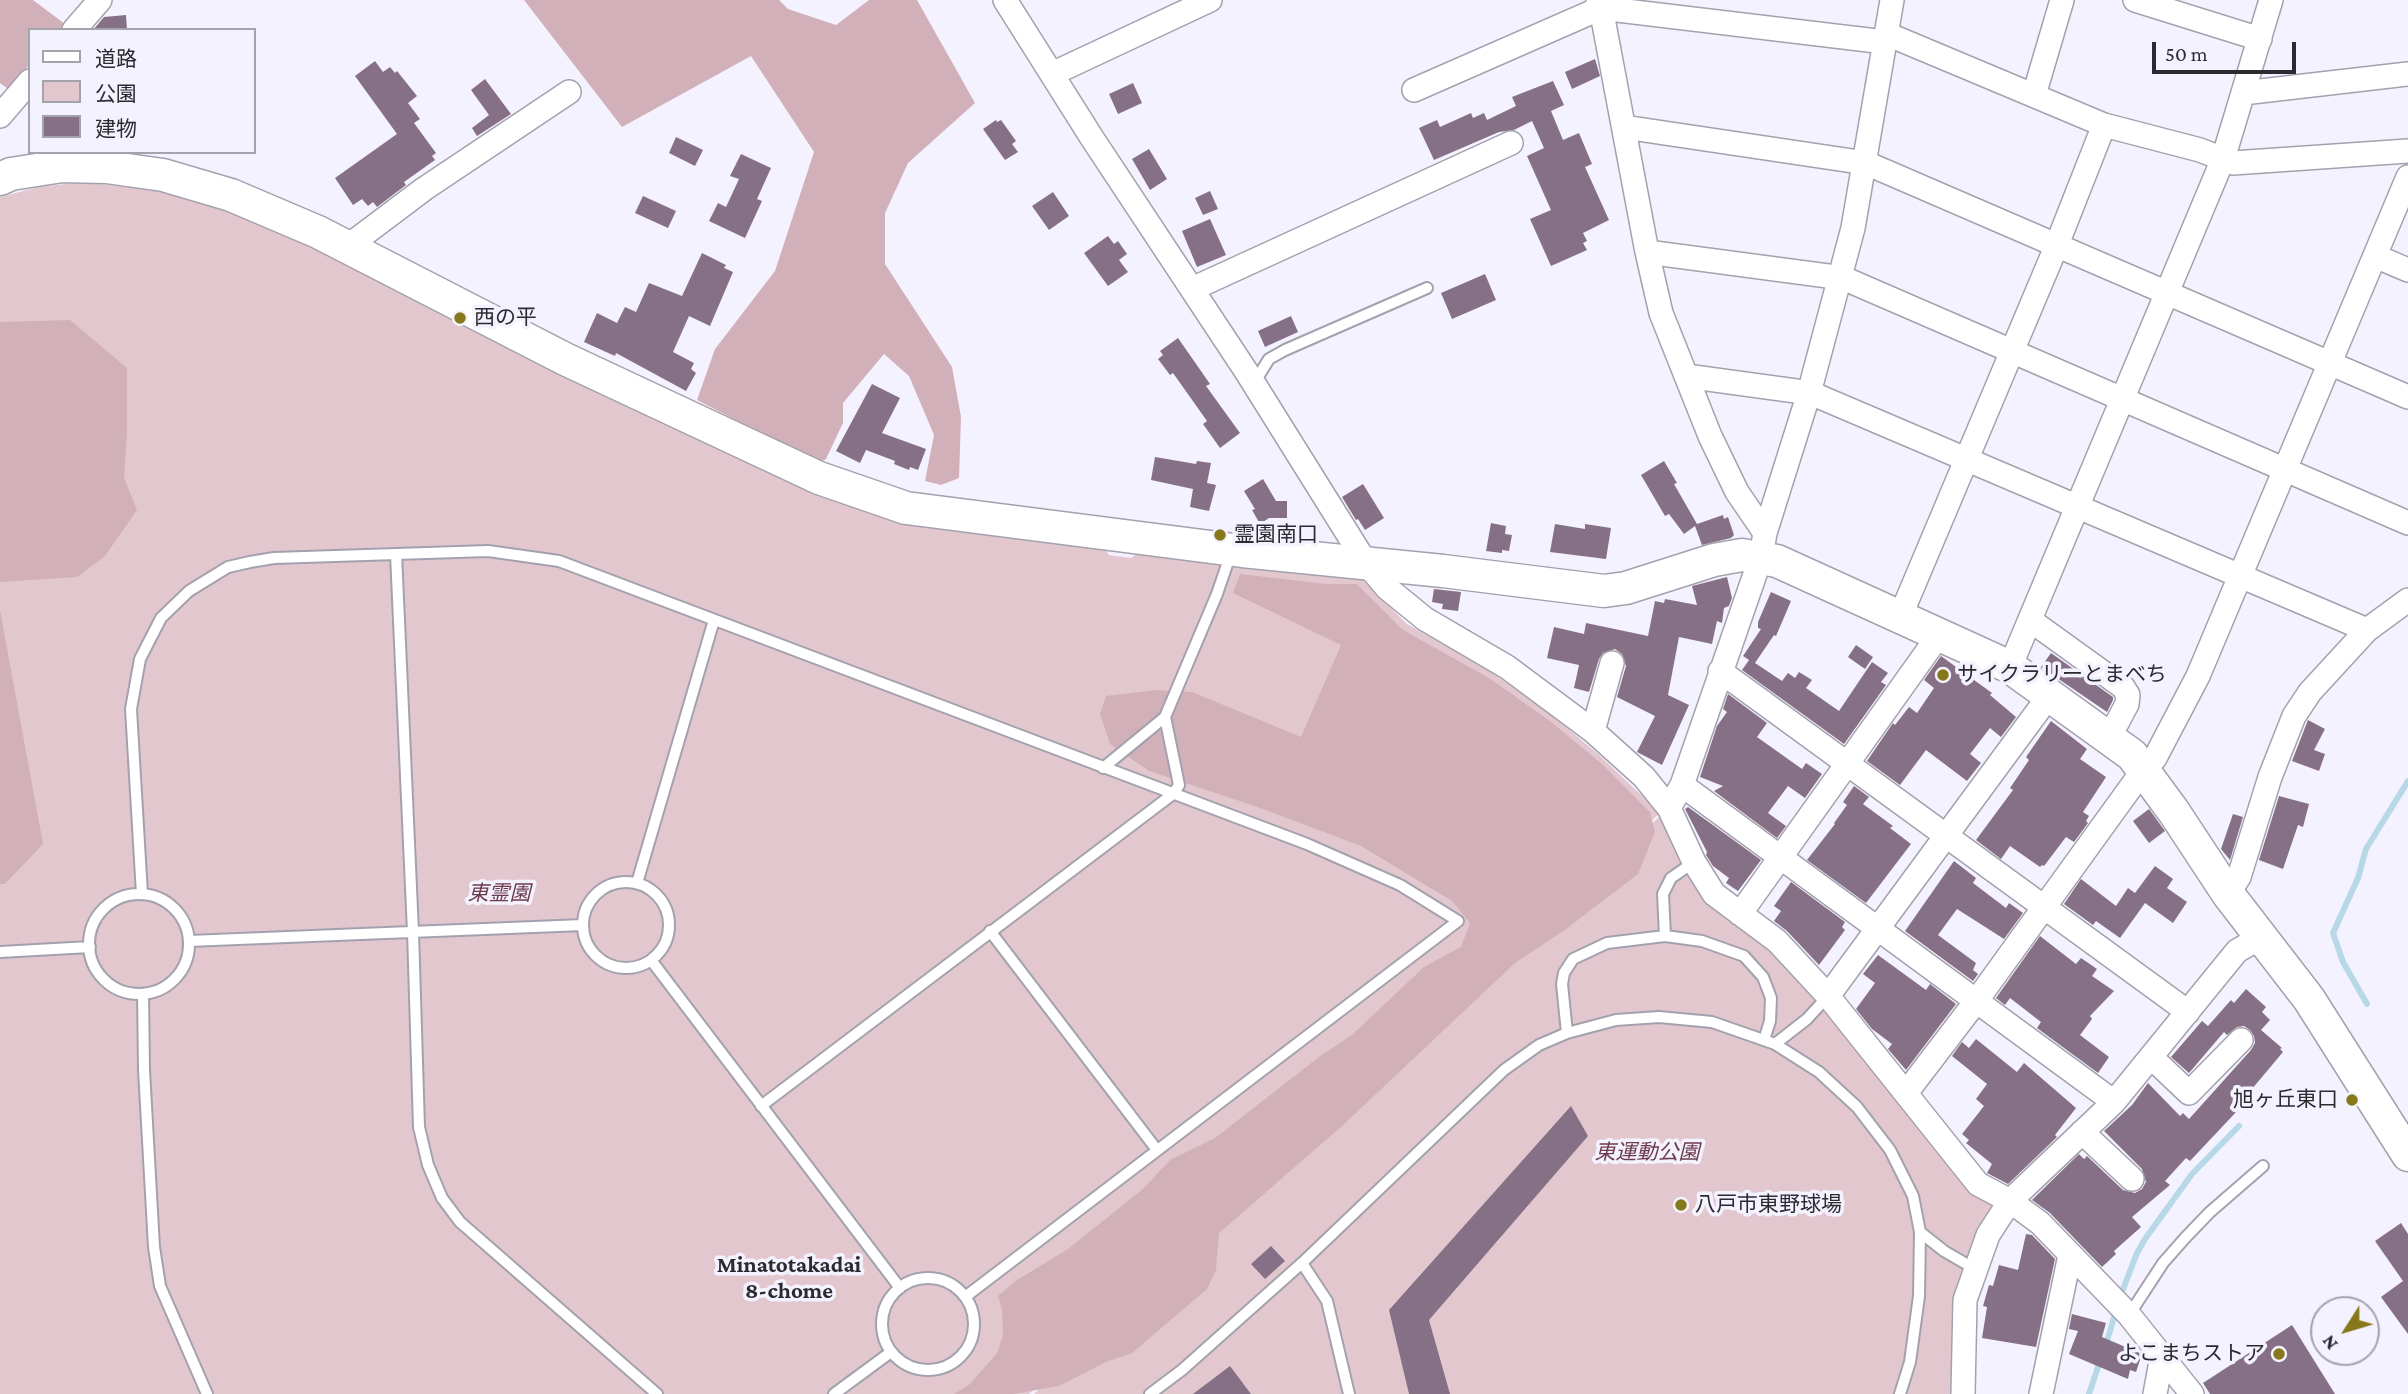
<!DOCTYPE html>
<html>
<head>
<meta charset="utf-8">
<style>
  body { margin:0 }
  #map { position:relative; width:2408px; height:1394px; overflow:hidden; background:#f4f2fe; font-family:"Crimson Pro","Noto Sans JP",serif }
  canvas { display:block }
  .legend { position:absolute; left:28px; top:28px; width:228px; height:126px; box-sizing:border-box; background:#f4f2fe; border:2px solid #a4a2ab; margin:0; padding:9px 12px; list-style:none; font-size:21px; color:#2b2a2f }
  .legend li { display:flex; align-items:center; gap:14px; height:35px }
  .legend b { width:35px; border:2px solid #a4a2ab }
  .north { position:absolute; left:2310px; top:1296px; width:70px; height:70px; box-sizing:border-box; background:#f4f2fe; border:2px solid #a4a2ab; border-radius:50%; rotate:233deg; font-size:19px; font-weight:700; line-height:28px; text-align:center; color:#2b2a2f }
  .north::after { content:''; display:block; margin:auto; width:24px; height:32px; background:#87781c; clip-path:polygon(50% 0,100% 100%,50% 72%,0 100%) }
  .scale { position:absolute; left:2152px; top:42px; width:144px; height:32px; box-sizing:border-box; border:4px solid #2b2a2f; border-top:0; padding-left:9px; font-size:21px; line-height:24px; white-space:nowrap; color:#2b2a2f; -webkit-text-stroke:5px #f4f2fe; paint-order:stroke }
</style>
</head>
<body>
<div id="map">
<canvas width="2408" height="1394"></canvas>
<ul class="legend">
<li><b style="height:9px;background:#fff"></b>道路</li>
<li><b style="height:19px;background:#e2c8ce"></b>公園</li>
<li><b style="height:19px;background:#867086"></b>建物</li>
</ul>
<div class="north">N</div>
<div class="scale">50 m</div>
</div>
<script>
const ctx = document.querySelector('canvas').getContext('2d');
ctx.lineJoin = 'round';
function paint(path, color) {
  ctx.fillStyle = color;
  ctx.fill(path, 'evenodd');
}
function poly(rows) {
  const path = new Path2D();
  for (const r of rows) {
    if (r.length === 3) {
      path.moveTo(r[0] + r[2], r[1]);
      path.arc(r[0], r[1], r[2], 0, 2 * Math.PI);
      continue;
    }
    path.moveTo(r[0], r[1]);
    for (let i = 2; i < r.length; i += 2) path.lineTo(r[i], r[i + 1]);
  }
  return path;
}
function strokePath(path, color, width, dash) {
  ctx.strokeStyle = color;
  ctx.lineWidth = width;
  ctx.lineCap = dash ? 'butt' : 'round';
  ctx.setLineDash(dash || []);
  ctx.stroke(path);
}
function drawText(font, color, halo, rows, align = 'center') {
  ctx.font = font + ' "Crimson Pro","Noto Sans JP",serif';
  ctx.lineWidth = 7;
  ctx.setLineDash([]);
  ctx.textBaseline = 'middle';
  ctx.strokeStyle = halo;
  ctx.fillStyle = color;
  for (const [text, x, y, turn = 0] of rows) {
    ctx.save();
    ctx.translate(x, y);
    ctx.rotate((+turn || 0) * Math.PI / 180);
    ctx.textAlign = isNaN(turn) ? turn : align;
    if (halo) ctx.strokeText(text, 0, 0);
    ctx.fillText(text, 0, 0);
    ctx.restore();
  }
}
paint(poly([
  [83,182,163,192,208,203,262,220,787,480,1103,547,1109,555,1131,558,1141,551,1360,577,1407,624,1488,670,1549,713,1598,754,1660,813,1246,1188,1029,1394,0,1394,0,197,39,187],
  [1669,808,1740,914,2010,1201,1975,1269,1963,1394,1034,1394,1236,1201]
]), '#e2c8ce');
paint(poly([
  [0,0,33,0,65,24,60,30,30,30,30,64,8,89,0,83],
  [524,0,779,0,788,9,836,25,869,0,917,0,975,103,908,163,885,213,885,264,952,367,961,417,959,478,941,485,925,481,934,435,909,376,884,354,843,403,843,423,826,459,819,463,697,400,715,349,775,271,814,152,751,56,622,127],
  [70,320,127,368,127,433,124,478,137,510,105,556,77,577,0,582,0,322],
  [1240,574,1326,584,1357,584,1403,630,1489,678,1550,721,1603,765,1650,812,1655,832,1638,874,1566,929,1515,963,1342,1126,1219,1233,1216,1270,1207,1289,1132,1353,1106,1362,1059,1386,1014,1394,954,1394,970,1384,997,1353,1003,1336,1002,1310,998,1296,1017,1280,1068,1249,1143,1189,1170,1160,1215,1138,1319,1057,1352,1035,1424,967,1461,947,1470,923,1452,901,1361,846,1255,806,1149,771,1110,744,1100,714,1106,696,1157,690,1192,692,1301,737,1341,645,1233,593],
  [0,610,43,844,5,884,0,884]
]), '#d2b0b9');
strokePath(poly([
  [2367,1004,2343,962,2333,933,2358,878,2366,849,2408,781],
  [2120,1297,2137,1253,2145,1239,2192,1174,2239,1126],
  [2106,1344,2116,1311],
  [2089,1394,2100,1361]
]), '#b6d8e7', 6);
paint(poly([
  [126,15,127,30,93,30,104,17],
  [1595,59,1600,76,1572,89,1565,72],
  [375,61,383,72,390,67,395,73,397,71,417,96,408,103,420,119,414,123,436,153,432,156,435,160,404,182,406,185,377,207,373,202,368,206,362,199,353,205,335,178,397,134,355,76],
  [485,79,511,114,477,136,472,128,489,115,471,90],
  [1553,81,1564,105,1551,111,1563,140,1579,133,1592,164,1585,167,1609,220,1583,233,1587,241,1583,243,1587,250,1551,266,1530,219,1551,210,1527,156,1544,148,1532,121,1514,130,1499,132,1434,160,1419,128,1437,120,1440,127,1471,113,1473,118,1484,113,1487,120,1516,106,1512,97],
  [1133,83,1142,103,1118,114,1109,94],
  [996,120,997,122,1001,120,1016,141,1012,144,1018,152,1005,160,983,129],
  [676,137,703,150,695,166,669,153],
  [1149,149,1167,179,1150,190,1132,159],
  [741,154,771,168,757,199,762,201,745,238,709,221,718,203,726,207,739,179,730,176],
  [1210,191,1218,209,1203,215,1195,198],
  [1053,192,1069,216,1049,230,1032,206],
  [643,196,676,211,668,228,635,213],
  [1210,219,1226,255,1197,267,1182,231],
  [1108,236,1114,244,1118,241,1127,254,1119,260,1128,272,1108,286,1084,253],
  [702,253,726,265,724,268,733,272,710,326,689,316,673,352,694,363,691,369,696,373,686,391,616,353,615,356,584,342,597,313,617,323,625,307,636,312,649,283,682,296],
  [1485,274,1496,300,1452,319,1441,293],
  [1291,316,1298,332,1265,347,1258,331],
  [1178,338,1210,384,1206,386,1240,433,1220,448,1203,424,1207,421,1173,373,1170,375,1158,359,1163,355,1160,351],
  [872,384,900,398,882,433,926,449,918,470,910,467,909,470,894,464,895,461,866,450,860,463,836,451],
  [1155,457,1196,464,1197,461,1211,463,1207,483,1216,485,1209,511,1190,507,1193,489,1151,480],
  [1664,461,1677,483,1674,484,1697,524,1723,515,1724,519,1728,517,1734,535,1731,538,1702,545,1695,526,1684,534,1669,514,1665,516,1641,475],
  [1263,479,1276,501,1287,501,1287,518,1269,518,1260,524,1252,510,1255,509,1244,491],
  [1363,484,1384,518,1365,530,1358,519,1356,520,1342,497],
  [1491,523,1506,526,1505,534,1512,535,1509,551,1502,550,1502,553,1486,551],
  [1555,524,1585,529,1585,524,1611,528,1606,559,1550,552],
  [1727,577,1732,598,1729,606,1724,608,1722,623,1717,621,1712,644,1679,637,1668,695,1689,705,1662,765,1637,752,1655,716,1617,697,1626,666,1622,654,1615,649,1603,653,1599,659,1589,692,1574,688,1579,665,1547,658,1554,627,1584,634,1586,623,1648,636,1655,601,1664,603,1665,599,1697,605,1692,586],
  [1434,589,1461,592,1458,611,1442,609,1443,604,1432,602],
  [1771,592,1791,601,1776,636,1774,635,1755,663,1782,681,1788,673,1795,678,1799,672,1812,680,1806,688,1839,711,1872,662,1888,673,1881,682,1886,685,1844,744,1742,670,1749,660,1743,656,1761,629,1758,628,1758,622],
  [1856,645,1873,657,1865,669,1848,657],
  [2051,653,2113,697,2113,700,2107,712,2041,667],
  [1941,656,1992,693,1990,695,2016,717,2001,737,1990,728,1970,754,1981,763,1967,781,1926,750,1900,785,1867,761,1893,723,1895,725,1909,707,1917,713,1934,688,1924,680],
  [1728,694,1767,723,1757,737,1802,769,1806,763,1822,774,1805,798,1788,786,1768,813,1786,826,1777,838,1714,791,1723,786,1700,777,1717,726,1727,712,1723,709],
  [2308,720,2325,729,2314,750,2325,754,2319,771,2292,761],
  [2051,721,2087,749,2080,759,2106,777,2083,812,2089,816,2086,821,2088,823,2074,842,2066,837,2044,866,2042,865,2040,867,2010,846,2001,859,1976,840,2013,790,2010,788,2029,760,2026,757],
  [1854,786,1869,797,1863,804,1893,826,1890,828,1911,844,1866,903,1807,860,1835,824,1834,823,1847,805,1843,802],
  [2279,796,2309,804,2303,827,2298,825,2283,869,2259,860],
  [1688,807,1761,860,1738,891,1726,883,1729,878,1713,866,1706,855,1707,852,1685,809],
  [2149,809,2165,831,2149,843,2133,821],
  [2233,814,2243,817,2230,860,2221,849],
  [1954,861,1976,878,1973,883,2006,908,2009,903,2023,913,2004,939,1957,909,1938,935,1976,963,1973,970,1978,974,1973,981,1905,931],
  [2155,866,2173,879,2167,888,2187,902,2173,923,2145,903,2120,938,2096,921,2093,925,2064,904,2081,879,2116,906,2128,888,2135,893],
  [1791,882,1845,922,1842,927,1845,930,1819,965,1787,931,1774,921,1781,911,1774,906],
  [2040,936,2076,964,2081,958,2097,969,2092,976,2114,991,2090,1016,2092,1019,2080,1035,2109,1057,2098,1073,2037,1028,2041,1022,2010,998,2005,1005,1996,998],
  [1878,955,1926,990,1930,984,1956,1004,1906,1070,1888,1049,1892,1044,1872,1029,1856,1009,1875,983,1863,974],
  [2246,989,2266,1007,2262,1012,2270,1020,2261,1030,2282,1048,2280,1049,2283,1052,2236,1108,2238,1110,2190,1161,2186,1158,2165,1181,2170,1185,2132,1217,2141,1227,2114,1251,2116,1254,2102,1267,2050,1213,2032,1200,2079,1154,2084,1159,2087,1156,2123,1190,2135,1193,2142,1189,2146,1182,2142,1169,2104,1131,2132,1105,2148,1083,2180,1116,2183,1113,2189,1119,2251,1050,2255,1043,2254,1036,2250,1030,2244,1026,2237,1027,2227,1035,2224,1032,2189,1073,2171,1057,2202,1021,2208,1026,2231,1000,2234,1003],
  [1976,1039,2017,1072,2024,1063,2076,1108,2055,1135,2057,1137,2008,1184,1987,1173,1992,1164,1966,1143,1969,1140,1962,1134,1984,1106,1976,1099,1987,1084,1952,1056,1962,1042,1969,1048],
  [1571,1106,1588,1136,1429,1320,1450,1394,1409,1394,1389,1310],
  [2401,1223,2408,1234,2408,1334,2381,1297,2403,1281,2375,1241],
  [2026,1234,2032,1235,2055,1259,2036,1347,1982,1338,1987,1307,1983,1306,1989,1285,1993,1286,1999,1265,2018,1270],
  [1271,1246,1285,1261,1265,1279,1251,1264],
  [2072,1314,2106,1323,2102,1337,2142,1354,2136,1372,2130,1370,2128,1379,2069,1354,2078,1331,2069,1329],
  [2292,1325,2335,1394,2210,1394,2203,1383],
  [1230,1366,1251,1394,1193,1394]
]), '#867086');
const lane = poly([
  [1254,383,1269,359,1285,350,1427,288],
  [396,554,413,932,419,1127,428,1165,442,1198,460,1222,657,1394],
  [1103,768,1165,717],
  [626,925,43],
  [637,883,714,620],
  [142,894,131,709,140,659,161,618,189,591,228,567,250,562,274,558,488,551,559,561,1307,844,1400,885,1458,921,965,1297],
  [139,944,50],
  [990,931,1157,1150],
  [1665,936,1663,894,1671,878,1694,862],
  [189,941,583,925],
  [0,952,90,947],
  [651,960,900,1288],
  [143,994,144,1070,154,1247,160,1286,207,1394],
  [1567,1033,1562,984,1564,973,1573,959,1607,943,1665,936,1702,941,1744,956,1763,977,1771,998,1770,1021,1764,1040],
  [1775,1044,1807,1019,1828,996],
  [761,1106,1173,794,1179,785,1165,717,1217,594,1231,553],
  [1302,1263,1327,1301,1349,1394],
  [928,1324,46],
  [2129,1315,2163,1263,2185,1238,2210,1212,2263,1166],
  [834,1394,891,1352],
  [1150,1394,1182,1370,1302,1263,1504,1070,1539,1045,1567,1033,1616,1020,1659,1017,1712,1022,1775,1044,1819,1072,1857,1107,1890,1150,1913,1196,1920,1232,1944,1251,1975,1269],
  [1900,1394,1910,1362,1919,1296,1920,1232]
]);
const street = poly([
  [1005,0,1092,138,1246,371,1366,563,1387,588,1425,619,1507,667,1593,731,1644,777,1669,808,1694,862,1714,894,1777,941,1828,996,1978,1184,2010,1201,2040,1223,2129,1315,2192,1394],
  [1598,0,1601,8,1647,252,1661,313,1710,436,1737,492,1765,533],
  [2135,0,2260,39],
  [74,30,100,0],
  [1887,34,2104,125,2200,150,2233,163,2408,151],
  [1052,74,1210,0],
  [1414,90,1601,8,1885,42],
  [2243,93,2408,74],
  [2034,95,2062,0],
  [0,116,30,81],
  [1624,127,1866,163,2408,397],
  [347,247,424,189,569,92],
  [1647,252,1828,276,1850,281,2408,523],
  [2375,256,2408,270],
  [1192,289,1511,143],
  [1686,376,1796,391,1820,397,2367,630],
  [1900,617,2056,247,2104,125],
  [2030,620,2123,687,2128,695,2127,704,2109,738],
  [2010,667,2223,159,2271,0],
  [1720,671,2188,1012],
  [1593,731,1612,663],
  [1682,785,2114,1102],
  [1669,808,1682,785,1761,557,1765,533,1809,393,1853,228,1892,0],
  [2228,894,2239,877,2270,777,2294,716,2310,692,2367,630,2408,600],
  [1740,914,1939,635],
  [1828,996,2049,696],
  [2151,1057,2189,1093,2241,1040],
  [1906,1093,1977,1000,2144,769,2155,758,2198,676,2408,177],
  [2082,1132,2132,1179],
  [1963,1394,1965,1300,1988,1235,2010,1201,2114,1102,2237,951,2261,937],
  [2041,1394,2070,1255],
  [2155,1394,2162,1356]
]);
const secondary = poly([
  [0,179,11,174,62,166,106,167,163,175,231,195,318,232,565,359,819,478,906,508,1242,551,1443,571,1604,591,1626,588,1714,560,1742,555,1777,561,2010,667,2132,755,2174,812,2228,894,2309,999,2408,1155]
]);
strokePath(lane, '#a4a1af', 14);
strokePath(street, '#a4a1af', 26);
strokePath(secondary, '#a4a1af', 35);
strokePath(lane, '#fff', 10);
strokePath(street, '#fff', 23);
strokePath(secondary, '#fff', 32);
for (const [x, y, r, color] of [
  [460,318,7,"#87781c"],
  [1220,535,7,"#87781c"],
  [1943,675,7,"#87781c"],
  [2352,1100,7,"#87781c"],
  [1681,1205,7,"#87781c"],
  [2279,1354,7,"#87781c"]
]) {
  const dot = new Path2D();
  dot.arc(x, y, r, 0, 2 * Math.PI);
  ctx.fillStyle = color;
  ctx.fill(dot);
  strokePath(dot, '#f4f2fe', 2.5);
}
drawText('21px', '#2b2a2f', '#f4f2fe', [
  ["西の平",474,318],
  ["霊園南口",1234,535],
  ["サイクラリーとまべち",1957,675],
  ["旭ヶ丘東口",2338,1100,"right"],
  ["八戸市東野球場",1695,1205],
  ["よこまちストア",2265,1354,"right"]
], 'left');
drawText('italic 21px', '#6d3b4b', '#f4f2fe', [
  ["東霊園",499,894],
  ["東運動公園",1647,1153]
]);
drawText('bold 23px', '#2b2a2f', '#f4f2fe', [
  ["Minatotakadai",789,1265],
  ["8-chome",789,1291]
]);
</script>
</body>
</html>
